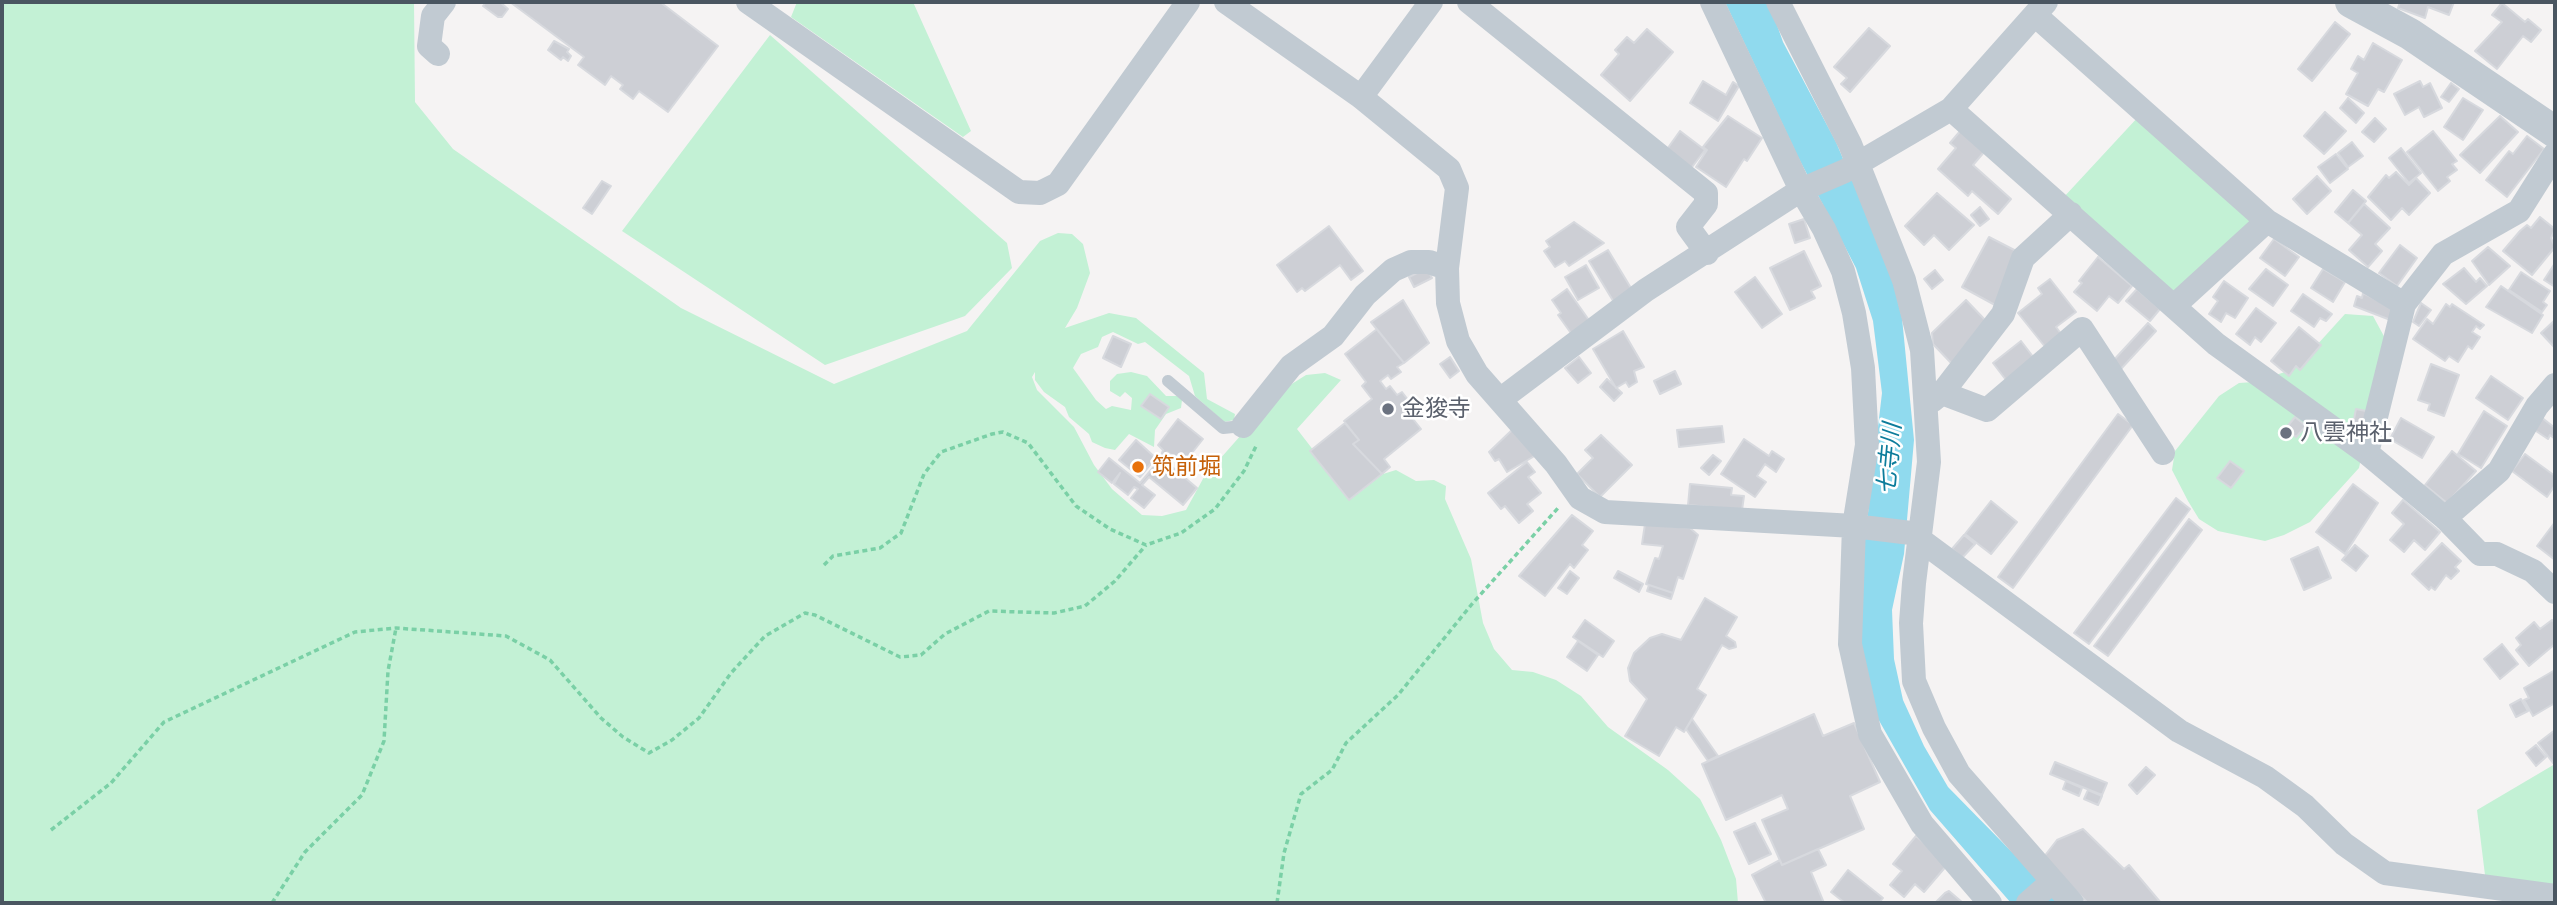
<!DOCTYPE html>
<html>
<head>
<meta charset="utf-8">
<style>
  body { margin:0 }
  #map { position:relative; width:2557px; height:905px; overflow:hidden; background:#f5f3f3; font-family:Raleway,sans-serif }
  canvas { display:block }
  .frame { position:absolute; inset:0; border:4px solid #4a5661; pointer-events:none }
</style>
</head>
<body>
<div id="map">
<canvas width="2557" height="905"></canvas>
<div class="frame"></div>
</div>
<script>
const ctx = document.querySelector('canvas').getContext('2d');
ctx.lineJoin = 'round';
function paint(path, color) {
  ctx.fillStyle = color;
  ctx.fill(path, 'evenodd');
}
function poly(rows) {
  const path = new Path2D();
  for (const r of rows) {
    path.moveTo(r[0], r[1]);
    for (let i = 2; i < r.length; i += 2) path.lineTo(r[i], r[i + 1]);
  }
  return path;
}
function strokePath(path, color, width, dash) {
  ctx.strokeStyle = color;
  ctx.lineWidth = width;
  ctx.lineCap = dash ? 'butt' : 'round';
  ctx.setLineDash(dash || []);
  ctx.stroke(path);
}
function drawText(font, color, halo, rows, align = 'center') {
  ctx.font = font + ' Raleway,"Noto Sans JP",sans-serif';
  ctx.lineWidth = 5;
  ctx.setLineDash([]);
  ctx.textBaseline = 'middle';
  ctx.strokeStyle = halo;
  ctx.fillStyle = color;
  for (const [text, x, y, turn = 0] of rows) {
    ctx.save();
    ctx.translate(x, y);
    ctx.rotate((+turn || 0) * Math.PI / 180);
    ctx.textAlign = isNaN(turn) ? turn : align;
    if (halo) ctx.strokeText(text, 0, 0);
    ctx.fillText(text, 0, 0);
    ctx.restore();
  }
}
paint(poly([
  [2,2,414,2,415,102,453,149,681,308,834,384,967,331,1040,241,1058,233,1072,234,1083,244,1090,273,1077,308,1065,328,1109,313,1136,318,1204,373,1207,399,1235,414,1234,420,1224,422,1195,396,1189,376,1145,342,1138,344,1113,332,1102,337,1098,347,1081,354,1073,368,1096,400,1106,409,1112,406,1131,410,1132,398,1125,392,1120,397,1110,391,1110,381,1117,374,1131,372,1147,376,1166,396,1177,396,1182,400,1181,408,1166,414,1155,430,1154,447,1129,434,1115,450,1105,448,1092,442,1089,434,1069,417,1065,407,1044,392,1035,380,1035,372,1032,377,1037,390,1074,427,1094,465,1112,489,1142,515,1162,516,1186,510,1204,477,1279,392,1306,375,1325,373,1341,380,1297,429,1351,499,1383,474,1396,470,1416,481,1434,480,1446,486,1445,499,1471,559,1483,623,1494,649,1512,670,1533,672,1556,680,1581,696,1608,727,1668,770,1700,799,1721,840,1736,879,1738,903,2,903],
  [797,2,913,2,971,131,963,137,791,17],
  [770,35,1007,243,1012,268,965,316,825,365,622,231],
  [2139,116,2255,220,2174,294,2063,198],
  [2345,314,2373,316,2386,340,2359,468,2310,522,2284,535,2265,541,2218,531,2199,519,2188,501,2172,470,2175,451,2219,396,2239,383,2254,382,2285,372,2316,346],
  [2555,764,2555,890,2485,875,2477,810]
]), '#c3f1d5');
paint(poly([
  [1725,2,1769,2,1783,42,1836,142,1890,270,1902,318,1914,440,1904,554,1892,610,1894,659,1903,700,1924,746,1948,787,2062,903,2011,903,1930,810,1877,717,1859,646,1864,547,1882,393,1873,321,1856,268,1798,157]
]), '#90daee');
const building = poly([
  [486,2,500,2,508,9,502,17,498,17,483,6,486,2],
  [510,2,660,2,718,46,668,112,639,91,633,99,620,89,623,85,611,76,605,85,578,65,584,57,510,2],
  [2400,2,2454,2,2449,15,2428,7,2425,18,2398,8,2400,2],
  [2502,3,2525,22,2528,19,2541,30,2531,42,2523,36,2497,69,2475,51,2502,22,2492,15,2502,3],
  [2335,22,2350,34,2312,81,2298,69,2335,22],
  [1869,28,1890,46,1850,92,1841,84,1847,78,1834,67,1869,28],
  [1647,29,1673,52,1630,101,1601,75,1619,54,1615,50,1627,37,1634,43,1647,29],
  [554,41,569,49,567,52,571,56,568,61,563,57,561,60,548,50,554,41],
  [2373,43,2402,60,2384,92,2378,89,2368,106,2346,94,2358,73,2351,69,2358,56,2364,60,2373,43],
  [1703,81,1726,95,1733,82,1739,86,1718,121,1690,103,1703,81],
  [2420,81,2423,87,2430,83,2442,108,2424,117,2419,107,2405,115,2394,94,2420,81],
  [2451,83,2459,89,2449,102,2441,97,2451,83],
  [2348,98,2364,113,2356,123,2340,108,2348,98],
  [2463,98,2483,110,2463,140,2444,127,2463,98],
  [2325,112,2346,131,2324,154,2304,136,2325,112],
  [1728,116,1762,138,1747,161,1744,159,1726,187,1696,167,1707,150,1703,147,1728,116],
  [2500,116,2518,132,2480,173,2460,155,2500,116],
  [2375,118,2386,129,2374,142,2362,132,2375,118],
  [1961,130,1985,151,1973,165,2011,199,1998,214,1972,191,1968,196,1938,169,1956,148,1950,143,1961,130],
  [1680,131,1705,150,1689,171,1665,152,1680,131],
  [2433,131,2457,161,2452,164,2457,170,2447,177,2450,181,2438,191,2407,152,2433,131],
  [2527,136,2544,149,2507,197,2486,180,2509,151,2513,154,2527,136],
  [2352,142,2363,156,2348,167,2338,153,2352,142],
  [2401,148,2421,173,2409,183,2389,158,2401,148],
  [2336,154,2348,169,2330,183,2318,167,2336,154],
  [2396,172,2409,185,2416,178,2430,193,2409,215,2402,208,2391,220,2368,197,2386,175,2389,178,2396,172],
  [2317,176,2331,191,2307,214,2293,199,2317,176],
  [602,181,611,186,592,214,583,208,602,181],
  [2353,190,2366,201,2348,223,2335,212,2353,190],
  [1937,193,1974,225,1949,250,1934,235,1924,245,1905,226,1937,193],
  [2364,204,2390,228,2375,244,2382,251,2368,267,2349,250,2362,235,2348,223,2364,204],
  [1980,207,1989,219,1980,226,1971,215,1980,207],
  [2540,217,2555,229,2551,238,2555,247,2532,275,2503,251,2520,231,2527,225,2531,228,2540,217],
  [1804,219,1810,238,1795,243,1789,224,1804,219],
  [1574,222,1604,243,1569,266,1565,261,1555,267,1544,251,1550,247,1546,241,1574,222],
  [1329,226,1363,271,1351,280,1340,265,1305,291,1302,288,1297,292,1277,265,1329,226],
  [1989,237,2022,254,1995,305,1962,287,1989,237],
  [2274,239,2299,257,2285,276,2260,258,2274,239],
  [2400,245,2417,258,2397,286,2379,273,2400,245],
  [2488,247,2510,266,2489,285,2472,261,2488,247],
  [1608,250,1634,293,1615,304,1589,261,1608,250],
  [1804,251,1821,286,1811,291,1815,298,1790,310,1770,268,1804,251],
  [2098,257,2132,286,2118,303,2109,296,2097,311,2074,292,2082,283,2079,281,2098,257],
  [2555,263,2555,287,2544,280,2555,263],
  [1586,265,1599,288,1578,300,1565,277,1586,265],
  [1427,268,1432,278,1414,287,1409,277,1427,268],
  [2464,268,2476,282,2480,278,2487,286,2466,304,2443,284,2464,268],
  [2266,269,2288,285,2273,306,2249,289,2266,269],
  [2323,269,2345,282,2333,302,2311,288,2323,269],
  [1935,270,1943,280,1932,289,1924,279,1935,270],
  [2521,272,2550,291,2543,302,2547,305,2542,312,2509,290,2521,272],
  [1755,277,1782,314,1762,328,1735,292,1755,277],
  [2050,279,2076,312,2056,327,2062,335,2046,348,2018,313,2042,294,2038,288,2050,279],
  [2224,281,2248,298,2235,318,2226,313,2221,322,2209,314,2218,301,2213,297,2224,281],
  [2501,286,2543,315,2532,333,2486,307,2501,286],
  [1567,289,1591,323,1573,336,1558,315,1561,313,1552,300,1567,289],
  [2137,289,2160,309,2150,321,2126,301,2137,289],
  [2363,293,2397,310,2393,321,2354,306,2357,296,2362,298,2363,293],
  [2303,294,2332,314,2326,321,2320,318,2314,327,2291,311,2303,294],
  [1403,300,1429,343,1404,363,1371,322,1403,300],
  [1966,300,1987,322,1952,364,1933,344,1932,333,1966,300],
  [2421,303,2431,310,2419,326,2413,322,2421,303],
  [2446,304,2450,307,2452,304,2484,325,2480,329,2476,326,2472,332,2480,337,2472,349,2468,346,2458,362,2449,356,2445,361,2413,339,2427,319,2433,324,2446,304],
  [2256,308,2276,323,2261,342,2255,337,2250,345,2236,334,2256,308],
  [2555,320,2555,348,2541,333,2555,320],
  [2148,323,2156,331,2120,370,2111,363,2148,323],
  [2299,327,2321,345,2300,370,2296,366,2289,376,2271,361,2299,327],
  [1377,329,1404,363,1397,367,1401,372,1391,379,1388,375,1380,381,1386,389,1390,386,1397,395,1402,392,1415,409,1409,414,1421,429,1384,459,1390,467,1382,474,1353,444,1359,440,1344,421,1372,399,1362,386,1366,382,1345,354,1377,329],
  [1623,331,1644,367,1634,371,1637,382,1629,387,1626,382,1616,388,1593,349,1623,331],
  [1113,336,1131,344,1121,367,1103,358,1113,336],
  [2021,341,2034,358,2006,380,1993,363,2021,341],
  [1450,357,1459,371,1450,378,1440,364,1450,357],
  [1579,357,1591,373,1578,383,1565,368,1579,357],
  [2431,364,2459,375,2444,416,2428,410,2430,404,2418,400,2431,364],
  [1675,371,1681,384,1660,394,1654,381,1675,371],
  [2491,376,2523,398,2508,420,2476,398,2491,376],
  [1607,379,1622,393,1614,401,1600,387,1607,379],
  [1150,394,1169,407,1161,419,1141,406,1150,394],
  [2356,409,2376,413,2372,433,2352,429,2356,409],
  [2484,411,2507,426,2481,468,2458,454,2484,411],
  [2118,414,2133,425,2013,588,1998,577,2118,414],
  [2295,417,2306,426,2296,437,2286,428,2295,417],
  [2541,417,2555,428,2555,439,2550,435,2548,439,2533,429,2541,417],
  [2401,418,2434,437,2422,458,2390,439,2401,418],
  [1178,419,1203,439,1184,463,1167,452,1164,460,1197,488,1183,505,1149,477,1142,485,1155,495,1144,508,1131,498,1138,489,1134,487,1128,495,1114,484,1120,473,1112,483,1098,472,1109,458,1140,483,1157,463,1154,460,1140,477,1119,460,1136,440,1159,461,1163,450,1158,445,1178,419],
  [1345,423,1359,440,1353,444,1382,474,1349,500,1310,451,1345,423],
  [1722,426,1724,442,1679,447,1677,430,1722,426],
  [1513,429,1538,454,1507,472,1499,459,1495,461,1489,452,1513,429],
  [1601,435,1632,465,1600,497,1577,474,1593,458,1585,450,1601,435],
  [1744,439,1769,456,1772,451,1784,459,1776,472,1765,464,1757,476,1766,482,1755,497,1721,474,1744,439],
  [2452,451,2476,471,2447,503,2425,485,2452,451],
  [2525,454,2555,476,2555,485,2547,497,2512,471,2525,454],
  [1713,455,1721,461,1709,475,1701,468,1713,455],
  [2230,461,2244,471,2231,488,2217,478,2230,461],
  [1527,462,1535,472,1528,477,1541,493,1527,504,1533,511,1519,523,1505,506,1501,509,1488,493,1527,462],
  [1690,484,1732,488,1731,495,1744,496,1742,510,1688,505,1690,484],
  [2353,484,2378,503,2345,554,2316,532,2353,484],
  [2176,498,2190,509,2089,644,2074,633,2176,498],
  [2403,500,2440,532,2425,550,2414,540,2404,552,2390,540,2404,524,2392,513,2403,500],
  [1991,501,2017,522,1991,554,1965,534,1991,501],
  [1572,515,1593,531,1582,545,1588,550,1574,568,1570,564,1545,596,1519,576,1572,515],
  [2189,519,2202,530,2108,656,2094,646,2189,519],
  [2555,522,2555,560,2537,546,2555,522],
  [1645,524,1690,528,1698,535,1683,579,1678,577,1673,593,1646,584,1655,558,1659,559,1663,546,1642,544,1645,524],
  [1964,535,1975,544,1962,558,1952,549,1964,535],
  [2442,543,2461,561,2455,567,2459,571,2451,579,2446,575,2435,590,2431,587,2429,590,2412,574,2442,543],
  [2355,545,2368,556,2356,571,2342,560,2355,545],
  [2318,547,2331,578,2304,590,2291,559,2318,547],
  [1570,571,1579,578,1567,594,1558,588,1570,571],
  [1618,571,1643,584,1639,592,1614,578,1618,571],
  [1649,585,1673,593,1671,599,1647,591,1649,585],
  [1705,598,1737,617,1726,636,1735,642,1736,647,1729,649,1722,645,1697,689,1706,695,1684,732,1676,727,1659,756,1625,736,1647,699,1630,681,1628,668,1634,653,1650,638,1662,634,1681,640,1705,598],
  [1585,620,1614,641,1603,657,1573,637,1585,620],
  [2552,620,2555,623,2555,644,2529,666,2516,650,2521,645,2516,638,2534,622,2540,629,2552,620],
  [1578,641,1598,655,1587,671,1567,657,1578,641],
  [2502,644,2518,664,2500,679,2484,659,2502,644],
  [2555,670,2555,703,2533,716,2524,700,2529,698,2524,688,2555,670],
  [2521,699,2528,711,2516,717,2510,705,2521,699],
  [1814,714,1823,736,1854,723,1880,782,1850,796,1864,829,1782,865,1762,820,1788,809,1782,795,1726,820,1702,764,1814,714],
  [1692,719,1718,756,1708,761,1686,729,1692,719],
  [2555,730,2555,761,2553,763,2538,743,2555,730],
  [2536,745,2546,757,2536,766,2526,753,2536,745],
  [2055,762,2107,783,2102,795,2050,774,2055,762],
  [2146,767,2155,775,2137,794,2129,785,2146,767],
  [2066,781,2082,788,2079,796,2063,789,2066,781],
  [2088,790,2102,796,2098,805,2084,799,2088,790],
  [1755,823,1771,854,1749,864,1734,832,1755,823],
  [2083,829,2124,869,2129,865,2161,903,2088,903,2043,858,2057,840,2083,829],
  [1916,836,1948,864,1924,892,1915,884,1904,897,1890,885,1902,871,1893,864,1916,836],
  [1818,849,1826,865,1811,872,1824,903,1766,903,1752,875,1780,860,1782,865,1818,849],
  [1848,870,1883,898,1879,903,1845,903,1831,892,1848,870],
  [1949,891,1963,903,1935,903,1945,893,1949,891]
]);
paint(building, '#cdcfd5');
strokePath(building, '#d7d9de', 2);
strokePath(poly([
  [824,565,833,556,880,548,901,533,924,474,941,452,992,434,1003,432,1028,443,1076,506,1110,529,1146,545,1181,533,1215,509,1244,471,1257,444],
  [51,830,111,783,164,722,355,632,396,628,506,636,550,660,601,718,623,737,649,753,672,740,699,718,731,673,765,636,805,613,815,615,900,657,921,655,945,634,989,611,1054,613,1085,606,1115,581,1146,545],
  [272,903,305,852,362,795,384,741,388,671,396,628],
  [1277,903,1284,853,1301,794,1332,770,1346,743,1398,695,1472,604,1558,508]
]), '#7ad0a6', 3.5, [5, 3.5]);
strokePath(poly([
  [1168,381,1223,428,1243,426]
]), '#c1cad2', 12);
strokePath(poly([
  [748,2,1019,192,1040,193,1058,184,1188,2],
  [1226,2,1361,97,1449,169,1457,188,1447,268,1448,303,1458,341,1477,374,1556,464,1580,498,1605,512,1854,526,1911,533,2179,731,2265,777,2305,806,2344,844,2385,873,2555,896],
  [1469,2,1706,193,1706,204,1688,227,1707,253],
  [1712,2,1801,190,1824,229,1843,271,1854,313,1863,368,1867,445,1854,526,1850,644,1870,734,1922,824,1990,903],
  [1778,2,1850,144,1904,280,1922,350,1929,462,1914,583,1911,623,1914,681,1934,728,1959,774,2072,903],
  [2035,15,2267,221,2404,304],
  [438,54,429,46,433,16,444,2],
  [1361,97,1431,2],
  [1951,109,2216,344,2367,453,2445,518,2480,554,2497,554,2533,571,2555,592],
  [2175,305,2267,221],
  [1942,393,1987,410,2082,329,2163,453],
  [1501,399,1646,290,1801,190,1845,171,1951,109,2046,2],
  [1932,401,1942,393,2003,314,2023,258,2071,214],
  [1243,426,1291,366,1333,336,1365,295,1393,270,1411,262,1429,262,1447,268],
  [2367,453,2404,304,2443,254,2519,211,2555,154],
  [2445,518,2499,471,2537,406,2555,385],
  [2028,903,2053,881]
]), '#c1cad2', 24);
strokePath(poly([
  [2351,2,2410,34,2555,132]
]), '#c1cad2', 32);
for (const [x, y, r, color] of [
  [1388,409,7,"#6b7280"],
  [2286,433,7,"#6b7280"],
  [1138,467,7,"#e8710a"]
]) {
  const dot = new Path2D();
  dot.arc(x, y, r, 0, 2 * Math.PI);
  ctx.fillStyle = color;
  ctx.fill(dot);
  strokePath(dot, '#fff', 2.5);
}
drawText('23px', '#5b616d', '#fff', [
  ["金狻寺",1402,409],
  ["八雲神社",2300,433]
], 'left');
drawText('23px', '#c56008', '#fff', [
  ["筑前堀",1152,467]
], 'left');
drawText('italic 24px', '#0c7c9b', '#fff', [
  ["七寺川",1890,459,-85]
]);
</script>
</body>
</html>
